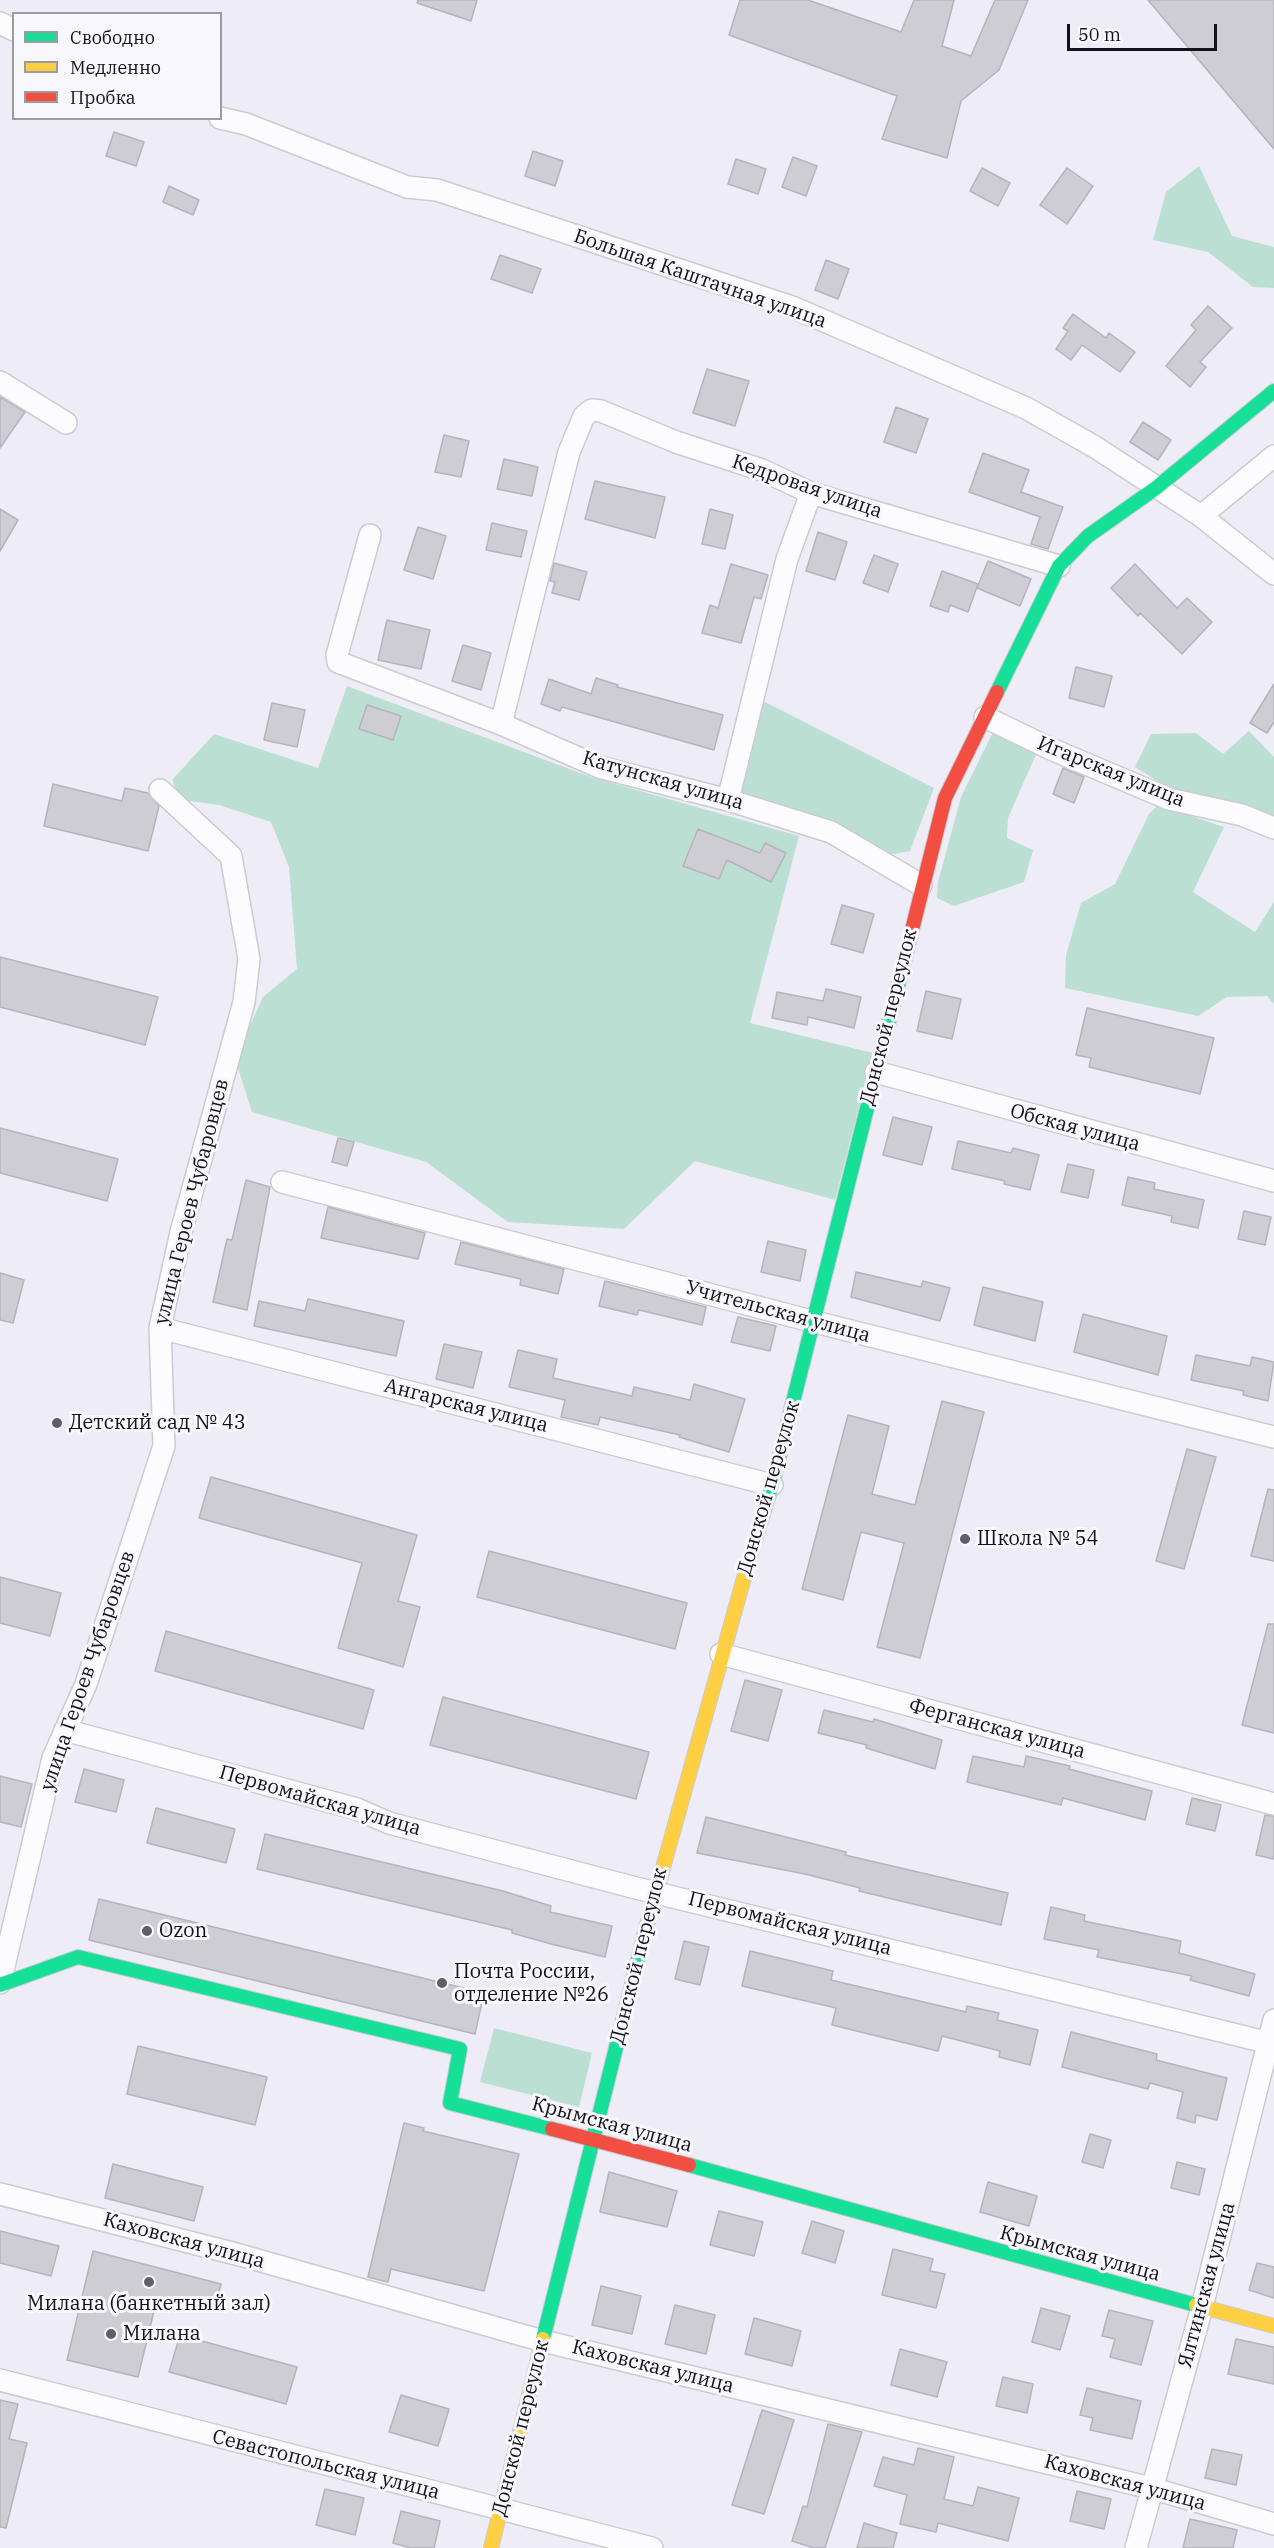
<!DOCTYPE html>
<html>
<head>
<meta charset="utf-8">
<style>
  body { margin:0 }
  #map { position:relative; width:1274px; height:2548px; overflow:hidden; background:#eeecf6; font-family:"IBM Plex Serif",serif }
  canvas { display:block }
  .legend { position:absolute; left:12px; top:12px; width:210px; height:108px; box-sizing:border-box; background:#f8f7fe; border:2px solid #9d9ba2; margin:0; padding:8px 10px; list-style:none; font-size:18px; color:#141218 }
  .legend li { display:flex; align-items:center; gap:12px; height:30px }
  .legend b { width:30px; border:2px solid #9d9ba2 }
  .scale { position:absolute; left:1067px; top:24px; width:150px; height:27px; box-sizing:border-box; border:3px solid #141218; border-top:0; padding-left:8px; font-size:18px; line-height:21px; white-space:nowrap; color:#141218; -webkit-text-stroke:4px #f8f7fe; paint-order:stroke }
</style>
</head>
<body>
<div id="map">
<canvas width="1274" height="2548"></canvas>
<ul class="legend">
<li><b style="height:8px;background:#16e098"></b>Свободно</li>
<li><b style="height:8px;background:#ffcf43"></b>Медленно</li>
<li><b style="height:8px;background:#f24e42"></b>Пробка</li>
</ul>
<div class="scale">50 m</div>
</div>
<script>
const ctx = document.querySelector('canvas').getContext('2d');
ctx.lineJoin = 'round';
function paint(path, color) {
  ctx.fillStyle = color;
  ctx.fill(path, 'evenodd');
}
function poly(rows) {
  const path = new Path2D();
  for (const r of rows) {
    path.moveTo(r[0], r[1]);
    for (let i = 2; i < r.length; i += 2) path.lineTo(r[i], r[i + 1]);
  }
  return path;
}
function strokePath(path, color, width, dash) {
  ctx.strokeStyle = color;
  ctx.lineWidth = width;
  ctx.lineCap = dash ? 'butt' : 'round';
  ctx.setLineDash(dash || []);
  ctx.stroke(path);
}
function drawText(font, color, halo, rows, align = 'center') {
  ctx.font = font + ' "IBM Plex Serif",serif';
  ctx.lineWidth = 6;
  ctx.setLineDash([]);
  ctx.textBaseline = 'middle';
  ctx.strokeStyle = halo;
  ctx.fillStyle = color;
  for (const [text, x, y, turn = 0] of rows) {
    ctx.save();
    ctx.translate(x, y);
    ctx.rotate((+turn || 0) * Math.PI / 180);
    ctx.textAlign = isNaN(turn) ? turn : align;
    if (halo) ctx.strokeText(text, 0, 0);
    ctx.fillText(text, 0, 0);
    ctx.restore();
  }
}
paint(poly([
  [1199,166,1232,236,1274,247,1274,288,1253,287,1208,252,1153,240,1166,192],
  [347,686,591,777,799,836,750,1023,873,1053,835,1200,695,1161,624,1229,508,1222,426,1162,252,1112,235,1059,263,997,297,969,289,867,271,822,219,805,176,799,173,779,214,734,318,768],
  [763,701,934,788,910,851,888,855,835,825,738,792],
  [994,730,1038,750,1008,818,1007,838,1033,850,1024,882,954,906,937,898,938,882,961,797],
  [1249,731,1274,757,1274,823,1170,789,1135,767,1151,734,1196,733,1223,754],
  [1158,805,1224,827,1193,892,1255,932,1274,902,1274,1004,1267,996,1227,997,1198,1016,1065,988,1066,955,1081,903,1115,884,1149,814],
  [494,2028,592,2053,579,2107,480,2082]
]), '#bbe0d3');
const building = poly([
  [418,0,477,0,471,21,417,3,418,0],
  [740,0,808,0,901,32,914,0,954,0,942,46,971,56,995,0,1028,0,999,70,961,101,947,158,882,139,897,96,729,35,740,0],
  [1148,0,1274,0,1274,149,1148,0],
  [114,132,144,142,136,166,106,156,114,132],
  [533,151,563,161,555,186,525,176,533,151],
  [793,157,817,166,806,196,782,187,793,157],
  [736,159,766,169,758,194,728,184,736,159],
  [982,168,1010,183,998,206,970,191,982,168],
  [1067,168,1093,186,1067,224,1040,205,1067,168],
  [169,186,199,200,193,215,163,202,169,186],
  [500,255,541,269,532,293,491,279,500,255],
  [826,260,849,269,838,299,815,290,826,260],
  [1208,306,1232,328,1200,362,1206,367,1190,387,1166,366,1196,330,1191,325,1208,306],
  [1073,314,1106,338,1109,333,1135,352,1120,372,1082,345,1071,360,1056,349,1068,331,1063,328,1073,314],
  [707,369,749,381,735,426,693,413,707,369],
  [0,397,25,412,0,448,0,397],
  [896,407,928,419,916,453,884,442,896,407],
  [1143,422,1171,440,1158,460,1130,442,1143,422],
  [444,435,469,441,461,477,435,472,444,435],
  [983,453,1029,470,1021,492,1063,507,1048,549,1031,544,1040,517,969,492,983,453],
  [504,459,538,467,532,496,497,489,504,459],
  [595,481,665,497,655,538,585,519,595,481],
  [0,509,18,520,0,551,0,509],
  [710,509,733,515,725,549,702,544,710,509],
  [492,523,527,531,521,557,486,550,492,523],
  [418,527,446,536,433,579,404,570,418,527],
  [818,532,847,542,835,580,806,571,818,532],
  [874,555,898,564,888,592,863,583,874,555],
  [988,561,1031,579,1020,606,977,588,988,561],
  [554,563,587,572,579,600,552,593,555,582,550,581,554,563],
  [731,564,768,575,761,599,754,597,741,643,702,633,710,605,718,608,731,564],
  [1135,564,1177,608,1187,598,1212,622,1182,654,1140,613,1138,616,1111,588,1135,564],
  [942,571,978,584,968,612,950,605,948,612,930,606,942,571],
  [387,620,430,630,421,669,378,660,387,620],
  [463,645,491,653,481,690,452,681,463,645],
  [1076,667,1112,676,1104,707,1069,698,1076,667],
  [596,678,618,685,617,687,723,715,714,750,562,707,560,711,541,704,549,679,591,694,596,678],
  [1274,684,1274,722,1267,733,1250,723,1274,684],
  [272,703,305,710,297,747,264,740,272,703],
  [367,705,401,716,393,740,359,729,367,705],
  [1063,768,1084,777,1074,803,1053,794,1063,768],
  [53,784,122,801,125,788,148,793,159,806,148,851,44,826,53,784],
  [698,829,760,853,765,843,786,853,771,882,727,860,719,879,683,866,698,829],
  [842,905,874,914,863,953,831,944,842,905],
  [0,957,158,997,145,1045,0,1007,0,957],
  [826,989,861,997,854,1028,808,1017,807,1025,772,1018,777,992,823,1001,826,989],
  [926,991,961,999,952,1039,917,1031,926,991],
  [1087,1008,1214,1038,1200,1094,1089,1067,1091,1058,1076,1055,1087,1008],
  [893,1117,932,1127,922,1165,883,1155,893,1117],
  [0,1128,118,1159,107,1201,0,1173,0,1128],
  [338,1138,354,1142,347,1166,332,1162,338,1138],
  [958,1141,1011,1153,1013,1148,1039,1155,1030,1190,1004,1184,1005,1181,952,1169,958,1141],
  [1068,1164,1094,1170,1088,1198,1061,1192,1068,1164],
  [1128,1177,1155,1183,1154,1189,1204,1200,1198,1228,1171,1222,1172,1216,1122,1205,1128,1177],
  [246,1180,270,1187,247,1310,213,1302,227,1239,232,1240,246,1180],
  [328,1207,425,1233,418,1259,321,1238,328,1207],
  [1244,1211,1271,1217,1265,1245,1238,1239,1244,1211],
  [768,1241,806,1250,800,1281,761,1272,768,1241],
  [461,1242,564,1269,558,1294,520,1285,521,1279,455,1264,461,1242],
  [856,1272,921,1287,923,1281,950,1288,940,1321,851,1297,856,1272],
  [0,1273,24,1280,13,1323,0,1320,0,1273],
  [605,1281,706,1307,702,1325,639,1310,637,1315,599,1306,605,1281],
  [983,1287,1043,1302,1035,1341,974,1325,983,1287],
  [308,1299,404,1321,396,1356,254,1326,259,1301,305,1311,308,1299],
  [1083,1314,1167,1336,1158,1375,1074,1352,1083,1314],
  [738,1317,776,1326,770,1351,731,1342,738,1317],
  [444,1344,482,1352,473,1388,436,1379,444,1344],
  [518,1350,557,1359,553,1378,632,1396,634,1387,690,1400,694,1384,745,1399,729,1452,679,1437,680,1435,600,1417,598,1425,561,1417,565,1400,509,1387,518,1350],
  [1196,1355,1250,1366,1252,1357,1274,1362,1268,1401,1243,1395,1244,1391,1191,1380,1196,1355],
  [942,1401,984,1412,920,1658,877,1647,904,1543,861,1532,843,1600,802,1589,848,1415,889,1426,872,1494,915,1505,942,1401],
  [1187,1449,1216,1457,1184,1569,1156,1561,1187,1449],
  [211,1477,417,1535,398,1601,420,1607,403,1667,338,1648,362,1563,199,1518,211,1477],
  [1268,1489,1274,1490,1274,1561,1251,1556,1268,1489],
  [489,1551,687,1603,675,1649,477,1597,489,1551],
  [0,1577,61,1593,50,1636,0,1623,0,1577],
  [1268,1624,1274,1624,1274,1733,1242,1725,1268,1624],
  [166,1631,374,1690,363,1729,155,1671,166,1631],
  [745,1680,782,1690,768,1741,731,1731,745,1680],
  [443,1697,649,1752,636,1799,430,1745,443,1697],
  [824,1710,873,1722,874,1719,942,1740,935,1769,866,1748,867,1745,818,1733,824,1710],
  [973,1756,1024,1767,1026,1756,1070,1766,1069,1769,1152,1791,1145,1820,1063,1798,1061,1805,967,1782,973,1756],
  [84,1769,124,1780,116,1812,75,1802,84,1769],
  [0,1776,32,1784,21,1827,0,1822,0,1776],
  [1192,1798,1221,1805,1215,1831,1186,1824,1192,1798],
  [156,1808,235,1829,226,1863,147,1843,156,1808],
  [1265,1815,1274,1816,1274,1859,1256,1855,1265,1815],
  [706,1817,846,1852,845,1855,1008,1893,1001,1925,859,1891,860,1888,805,1874,697,1853,706,1817],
  [265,1834,503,1891,551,1906,550,1912,612,1926,605,1957,551,1944,512,1933,512,1930,257,1869,265,1834],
  [99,1899,484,1993,475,2034,89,1940,99,1899],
  [1051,1907,1085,1915,1084,1921,1181,1941,1179,1953,1255,1974,1249,1996,1190,1980,1192,1976,1097,1957,1099,1950,1044,1939,1051,1907],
  [684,1941,709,1947,700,1985,675,1979,684,1941],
  [750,1951,833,1971,831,1980,966,2012,967,2006,999,2013,997,2020,1038,2030,1030,2065,999,2057,1000,2051,942,2036,938,2051,832,2025,836,2008,742,1986,750,1951],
  [1071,2032,1157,2054,1156,2060,1227,2078,1217,2120,1196,2115,1195,2123,1177,2118,1183,2092,1150,2083,1148,2089,1062,2067,1071,2032],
  [138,2046,267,2077,255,2125,127,2094,138,2046],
  [404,2123,424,2128,423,2131,519,2154,484,2291,391,2269,388,2282,368,2277,404,2123],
  [1090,2134,1111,2140,1103,2168,1082,2162,1090,2134],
  [1177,2162,1205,2169,1199,2195,1171,2188,1177,2162],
  [113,2164,203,2187,194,2221,105,2198,113,2164],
  [609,2172,677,2191,667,2227,600,2212,609,2172],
  [988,2182,1037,2196,1029,2226,980,2212,988,2182],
  [719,2211,763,2222,754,2256,710,2245,719,2211],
  [812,2221,844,2231,835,2263,802,2253,812,2221],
  [0,2231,59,2246,51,2276,0,2263,0,2231],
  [893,2249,933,2259,930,2271,945,2274,936,2308,882,2295,893,2249],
  [93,2251,221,2284,214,2312,167,2299,164,2309,155,2307,138,2377,67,2360,93,2251],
  [1257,2263,1274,2267,1274,2298,1249,2290,1257,2263],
  [601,2286,641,2296,632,2334,592,2325,601,2286],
  [675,2305,715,2315,706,2354,665,2344,675,2305],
  [1041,2308,1070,2316,1060,2350,1032,2342,1041,2308],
  [1109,2310,1153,2321,1141,2365,1110,2357,1115,2339,1102,2336,1109,2310],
  [754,2318,801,2331,792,2366,745,2354,754,2318],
  [180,2335,297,2367,286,2404,169,2372,180,2335],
  [1236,2339,1274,2347,1274,2384,1228,2374,1236,2339],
  [900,2349,947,2362,937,2397,891,2385,900,2349],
  [1003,2377,1033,2384,1027,2413,996,2406,1003,2377],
  [1087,2388,1141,2401,1132,2439,1090,2430,1093,2418,1080,2415,1087,2388],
  [401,2395,449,2409,438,2446,389,2432,401,2395],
  [0,2400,18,2404,9,2439,27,2443,6,2528,0,2527,0,2400],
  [762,2410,794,2420,764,2514,732,2505,762,2410],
  [828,2424,862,2432,825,2548,814,2548,792,2541,803,2506,807,2507,828,2424],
  [918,2448,954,2457,944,2499,973,2506,978,2487,1019,2498,1008,2541,938,2523,936,2532,900,2524,907,2495,874,2486,883,2457,914,2465,918,2448],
  [1212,2449,1242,2455,1236,2485,1205,2478,1212,2449],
  [325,2489,364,2498,355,2535,316,2525,325,2489],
  [1077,2491,1111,2499,1104,2529,1070,2521,1077,2491],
  [401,2511,440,2521,434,2548,411,2548,393,2543,401,2511],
  [1190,2519,1237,2530,1233,2548,1183,2548,1190,2519],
  [864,2523,897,2533,893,2548,857,2548,864,2523]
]);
paint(building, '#cecdd4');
strokePath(building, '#b5b3bb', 1.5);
const street = poly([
  [0,23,14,30],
  [220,118,246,124,407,187,437,190,792,307,1026,408,1095,447,1201,516,1274,574],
  [0,382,66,423],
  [1201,516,1274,456],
  [370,535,337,655,338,662,501,724,599,767,728,800,831,832,921,885],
  [985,717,1051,749,1169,799,1242,815,1274,828],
  [501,724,569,452,584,416,592,410,601,411,676,442,762,470,811,493,1059,566],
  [728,800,787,559,811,493],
  [876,1072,1274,1181],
  [282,1182,815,1322,1274,1437],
  [160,1328,772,1485],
  [721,1654,1274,1804],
  [65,1730,357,1809,389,1823,632,1887,1274,2044],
  [0,1983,53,1758,86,1684,164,1446,160,1328,181,1232,244,1002,249,959,231,856,160,790],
  [0,2194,240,2255,543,2341,1151,2488,1274,2524],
  [0,2380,652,2548],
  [1136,2548,1202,2307,1274,2020]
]);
const fast = poly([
  [997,692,1059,566,1088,536,1156,488,1274,391],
  [749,1560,772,1485,906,954],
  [0,1985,78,1957,460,2049,450,2103,552,2129],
  [689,2165,1196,2305],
  [543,2339,645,1932]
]);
const slow = poly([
  [645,1932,749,1560],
  [1196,2305,1274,2326],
  [491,2548,543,2339]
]);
const jam = poly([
  [906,954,945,798,997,692],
  [552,2129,689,2165]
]);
strokePath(street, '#cccad2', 24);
strokePath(fast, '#cccad2', 16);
strokePath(slow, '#cccad2', 16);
strokePath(jam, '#cccad2', 16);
strokePath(street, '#fcfcfe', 21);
strokePath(fast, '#16e098', 14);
strokePath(slow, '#ffcf43', 14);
strokePath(jam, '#f24e42', 14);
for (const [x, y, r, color] of [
  [57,1423,6,"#605e66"],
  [965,1539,6,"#605e66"],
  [147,1931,6,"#605e66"],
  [442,1983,6,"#605e66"],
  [149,2282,6,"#605e66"],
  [111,2334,6,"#605e66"]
]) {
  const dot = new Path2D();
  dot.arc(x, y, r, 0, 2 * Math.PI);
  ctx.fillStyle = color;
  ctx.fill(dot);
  strokePath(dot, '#f8f7fe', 2);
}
drawText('20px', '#141218', '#f8f7fe', [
  ["Большая Каштачная улица",700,279,19],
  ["Кедровая улица",807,487,19],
  ["Игарская улица",1111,772,22],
  ["Катунская улица",663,781,16],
  ["Донской переулок",889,1017,-76],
  ["Обская улица",1075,1128,15],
  ["улица Героев Чубаровцев",192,1202,-76],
  ["Учительская улица",778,1312,15],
  ["Ангарская улица",466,1406,14],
  ["Донской переулок",769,1488,-74],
  ["улица Героев Чубаровцев",88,1671,-71],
  ["Ферганская улица",997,1729,15],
  ["Первомайская улица",320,1801,16],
  ["Первомайская улица",790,1924,14],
  ["Донской переулок",639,1956,-76],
  ["Крымская улица",612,2125,15],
  ["Каховская улица",184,2241,15],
  ["Крымская улица",1080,2254,15],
  ["Ялтинская улица",1207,2285,-75],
  ["Каховская улица",653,2367,14],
  ["Донской переулок",521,2428,-76],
  ["Севастопольская улица",326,2465,14],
  ["Каховская улица",1125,2483,15]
]);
drawText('20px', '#141218', '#f8f7fe', [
  ["Детский сад № 43",69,1423],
  ["Школа № 54",977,1539],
  ["Ozon",159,1931],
  ["Почта России,",454,1972],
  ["отделение №26",454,1995],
  ["Милана (банкетный зал)",149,2304,"center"],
  ["Милана",123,2334]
], 'left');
</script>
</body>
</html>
